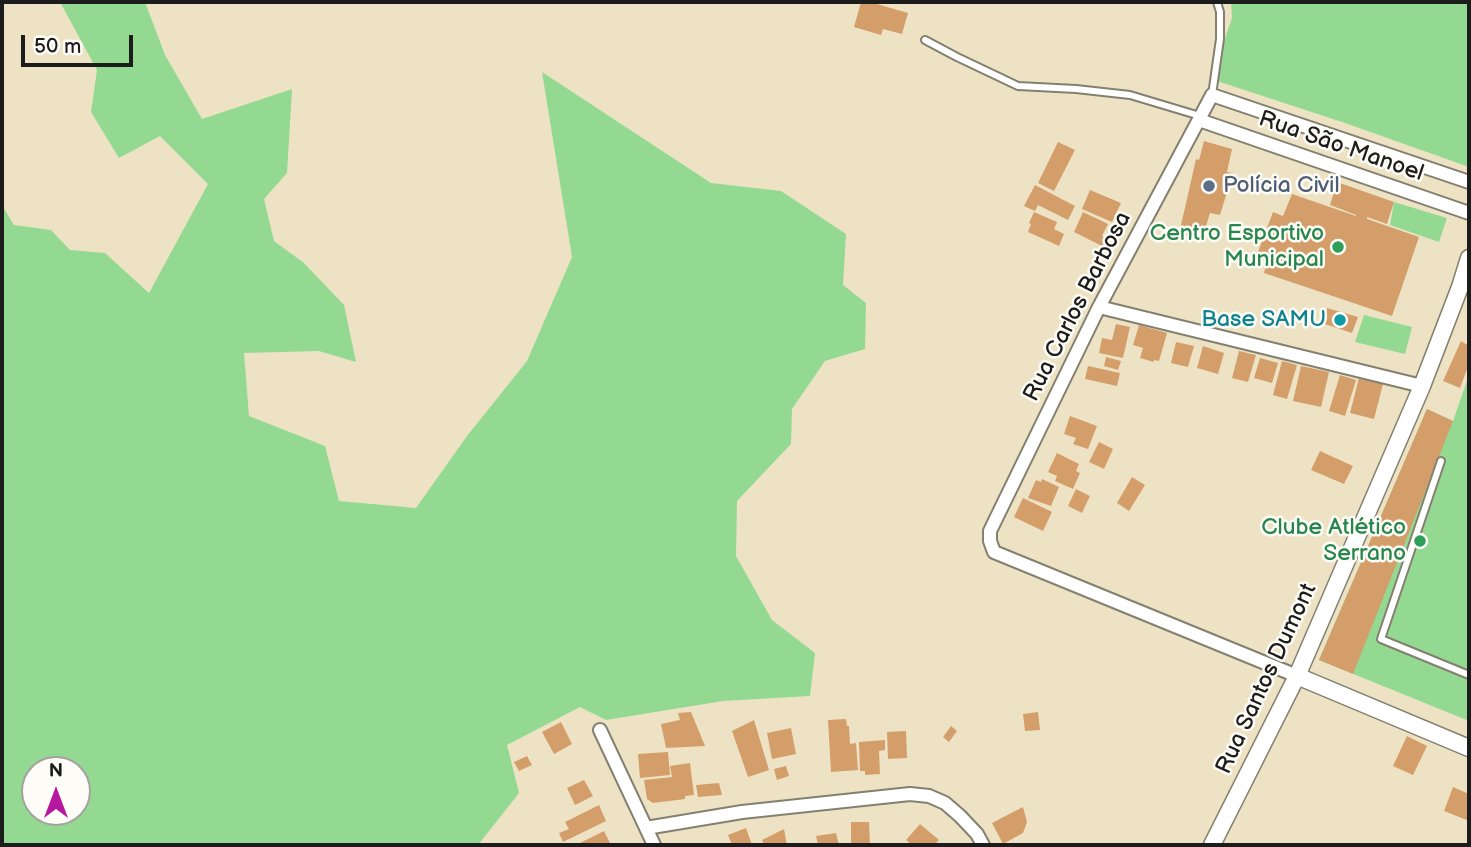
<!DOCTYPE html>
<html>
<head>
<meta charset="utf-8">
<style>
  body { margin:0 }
  #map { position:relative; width:1471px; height:847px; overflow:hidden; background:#ede3c4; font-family:"Balsamiq Sans",sans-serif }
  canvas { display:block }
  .frame { position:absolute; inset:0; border:4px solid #1c1c1c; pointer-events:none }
  .north { position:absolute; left:21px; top:756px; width:70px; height:70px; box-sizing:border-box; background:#fdfcf7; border:2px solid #a3a29f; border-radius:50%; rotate:0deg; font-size:19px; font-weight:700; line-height:28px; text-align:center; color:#1c1c1c }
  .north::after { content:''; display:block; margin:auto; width:24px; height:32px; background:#b5179e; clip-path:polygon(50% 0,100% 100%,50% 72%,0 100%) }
  .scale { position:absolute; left:21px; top:35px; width:112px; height:32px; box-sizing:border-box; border:4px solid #1c1c1c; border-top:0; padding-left:9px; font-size:21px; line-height:24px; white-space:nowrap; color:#1c1c1c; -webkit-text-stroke:5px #fdfcf7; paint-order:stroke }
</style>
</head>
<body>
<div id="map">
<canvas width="1471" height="847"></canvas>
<div class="frame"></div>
<div class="north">N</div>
<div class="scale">50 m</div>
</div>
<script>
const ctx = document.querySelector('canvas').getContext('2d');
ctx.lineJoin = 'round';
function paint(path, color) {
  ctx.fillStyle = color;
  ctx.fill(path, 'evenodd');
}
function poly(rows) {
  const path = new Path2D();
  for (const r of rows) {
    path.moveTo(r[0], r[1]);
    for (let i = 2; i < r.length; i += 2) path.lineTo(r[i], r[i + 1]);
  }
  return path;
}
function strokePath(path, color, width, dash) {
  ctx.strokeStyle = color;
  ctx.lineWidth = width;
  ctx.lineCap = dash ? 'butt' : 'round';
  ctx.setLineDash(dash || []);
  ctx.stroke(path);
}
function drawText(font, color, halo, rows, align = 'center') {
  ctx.font = font + ' "Balsamiq Sans",sans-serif';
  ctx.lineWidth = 5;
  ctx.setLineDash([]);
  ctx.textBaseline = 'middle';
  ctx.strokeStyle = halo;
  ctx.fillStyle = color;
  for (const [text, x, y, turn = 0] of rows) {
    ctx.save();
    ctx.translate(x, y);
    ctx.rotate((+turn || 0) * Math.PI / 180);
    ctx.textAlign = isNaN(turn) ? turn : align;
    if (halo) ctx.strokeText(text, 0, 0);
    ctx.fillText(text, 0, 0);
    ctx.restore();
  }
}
paint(poly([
  [60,2,145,2,165,55,202,119,292,89,287,173,264,199,274,241,304,263,344,305,356,362,319,351,244,353,249,416,325,446,339,501,416,508,467,436,527,361,572,257,542,72,711,183,781,191,846,234,843,285,866,303,865,349,825,361,792,409,791,444,737,501,736,556,772,620,815,653,810,696,723,701,606,720,580,707,507,745,519,793,478,845,2,845,2,205,14,225,51,230,70,250,105,253,149,293,208,184,160,136,119,158,91,112,97,70],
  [77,770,77,812,35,812,35,770],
  [1231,2,1469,2,1469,167,1345,123,1211,79,1232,18],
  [1394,202,1447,218,1439,242,1390,225],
  [1364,315,1412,327,1405,354,1355,342],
  [1469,375,1469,721,1319,660,1427,409,1453,421]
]), '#94d992');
paint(poly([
  [861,2,870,2,908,13,902,34,883,29,881,35,854,27],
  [1204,141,1232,149,1227,172,1233,173,1220,215,1210,213,1202,239,1179,234,1196,159,1199,160],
  [1058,142,1075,150,1054,191,1038,183],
  [1337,182,1394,202,1387,224,1367,217,1367,219,1419,237,1392,316,1264,273,1267,261,1256,257,1273,212,1283,216,1292,194,1356,216,1356,215,1330,205],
  [1035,185,1075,206,1068,220,1038,205,1035,211,1024,206],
  [1090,190,1121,203,1112,222,1082,209],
  [1034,212,1057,222,1054,229,1064,234,1059,246,1028,232,1031,224,1029,223],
  [1083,212,1108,224,1102,236,1110,240,1106,248,1074,232],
  [1327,308,1358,317,1352,333,1322,323],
  [1116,324,1130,327,1123,358,1099,353,1102,338,1112,340],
  [1139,325,1167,333,1159,361,1154,360,1154,362,1140,358,1143,348,1133,345],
  [1461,341,1469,346,1469,364,1460,388,1443,381],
  [1176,342,1194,346,1188,367,1171,363],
  [1203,346,1224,353,1218,374,1197,368],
  [1239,351,1256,355,1248,382,1232,378],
  [1106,357,1121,361,1118,370,1104,366],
  [1260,358,1278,363,1272,383,1254,378],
  [1282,361,1297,365,1287,399,1273,395],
  [1088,366,1120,373,1117,386,1085,379],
  [1301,366,1329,372,1321,407,1293,401],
  [1340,375,1356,380,1345,416,1329,411],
  [1359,378,1383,384,1374,419,1350,413],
  [1427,409,1453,421,1353,674,1319,660],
  [1070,416,1097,426,1088,449,1073,444,1076,438,1064,434],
  [1099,442,1113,449,1104,469,1089,462],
  [1320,451,1353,466,1344,484,1311,470],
  [1057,453,1079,464,1076,471,1080,473,1073,489,1055,481,1057,476,1048,472],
  [1132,477,1145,485,1129,511,1117,503],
  [1042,479,1059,487,1051,506,1028,498,1036,480,1041,482],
  [1076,489,1090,496,1082,513,1068,506],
  [1023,498,1052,512,1043,531,1014,517],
  [691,712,705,746,666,748,661,724,680,720,678,713],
  [1038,712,1040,730,1025,731,1023,714],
  [846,719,847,726,849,726,850,744,856,743,858,770,831,772,828,720],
  [754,720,769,770,748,777,732,731],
  [561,722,572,744,554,754,542,732],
  [951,726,957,731,949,742,943,737],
  [791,728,796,754,772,759,767,733],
  [906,731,907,758,888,759,887,732],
  [1407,736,1427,746,1413,775,1393,766],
  [885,740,885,750,879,751,880,774,865,775,865,771,860,771,859,742],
  [668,752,670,775,640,778,638,754],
  [527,756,532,765,519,771,514,762],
  [690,763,694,795,685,796,685,799,653,803,647,799,644,780,672,777,670,766],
  [786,766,789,776,777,780,774,769],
  [584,780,593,796,575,805,567,788],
  [719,783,722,795,698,797,696,785],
  [1453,787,1469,794,1469,821,1444,811],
  [599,805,606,821,563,842,559,833,569,829,565,822],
  [1023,807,1027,822,1023,833,1003,844,992,823],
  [851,822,869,822,870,845,851,845],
  [920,824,939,840,934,845,912,845,906,840],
  [746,828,752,845,732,845,728,835],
  [784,829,787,845,764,845,762,840],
  [604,831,611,845,576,845],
  [836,833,839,845,818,845,816,836]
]), '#d49e6a');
const lane = poly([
  [925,40,957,57,1018,86,1076,89,1130,95,1200,116],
  [1212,95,1220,39,1220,12,1217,2],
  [1441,461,1381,639,1469,675]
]);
const street = poly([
  [1199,120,1469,213],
  [1099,307,1422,386],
  [1297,676,994,552,990,541,990,531,1099,307,1212,95,1469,182],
  [600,730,654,845],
  [646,828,742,812,910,794,929,796,945,803,960,816,977,834,983,845]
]);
const secondary = poly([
  [1297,676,1469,748],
  [1212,845,1297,676,1422,386,1460,287,1469,258]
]);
strokePath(lane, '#848070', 10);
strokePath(street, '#848070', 16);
strokePath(secondary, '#848070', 19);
strokePath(lane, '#fff', 6);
strokePath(street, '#fff', 12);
strokePath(secondary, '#fff', 16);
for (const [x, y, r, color] of [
  [1209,186,7,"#5c6f8a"],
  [1338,247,7,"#2e9e5b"],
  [1340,320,7,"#0f9aa8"],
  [1420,541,7,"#2e9e5b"]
]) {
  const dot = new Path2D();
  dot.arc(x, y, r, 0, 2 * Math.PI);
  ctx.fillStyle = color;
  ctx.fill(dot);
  strokePath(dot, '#fdfcf7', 2.5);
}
drawText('23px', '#1c1c1c', '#fdfcf7', [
  ["Rua São Manoel",1341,147,19],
  ["Rua Carlos Barbosa",1078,307,-63],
  ["Rua Santos Dumont",1267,679,-65]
]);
drawText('23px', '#4e5e75', '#fdfcf7', [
  ["Polícia Civil",1223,186]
], 'left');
drawText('23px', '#27864d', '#fdfcf7', [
  ["Centro Esportivo",1324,234],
  ["Municipal",1324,260],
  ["Clube Atlético",1406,528],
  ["Serrano",1406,554]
], 'right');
drawText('23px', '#0d838f', '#fdfcf7', [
  ["Base SAMU",1326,320]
], 'right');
</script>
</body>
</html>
